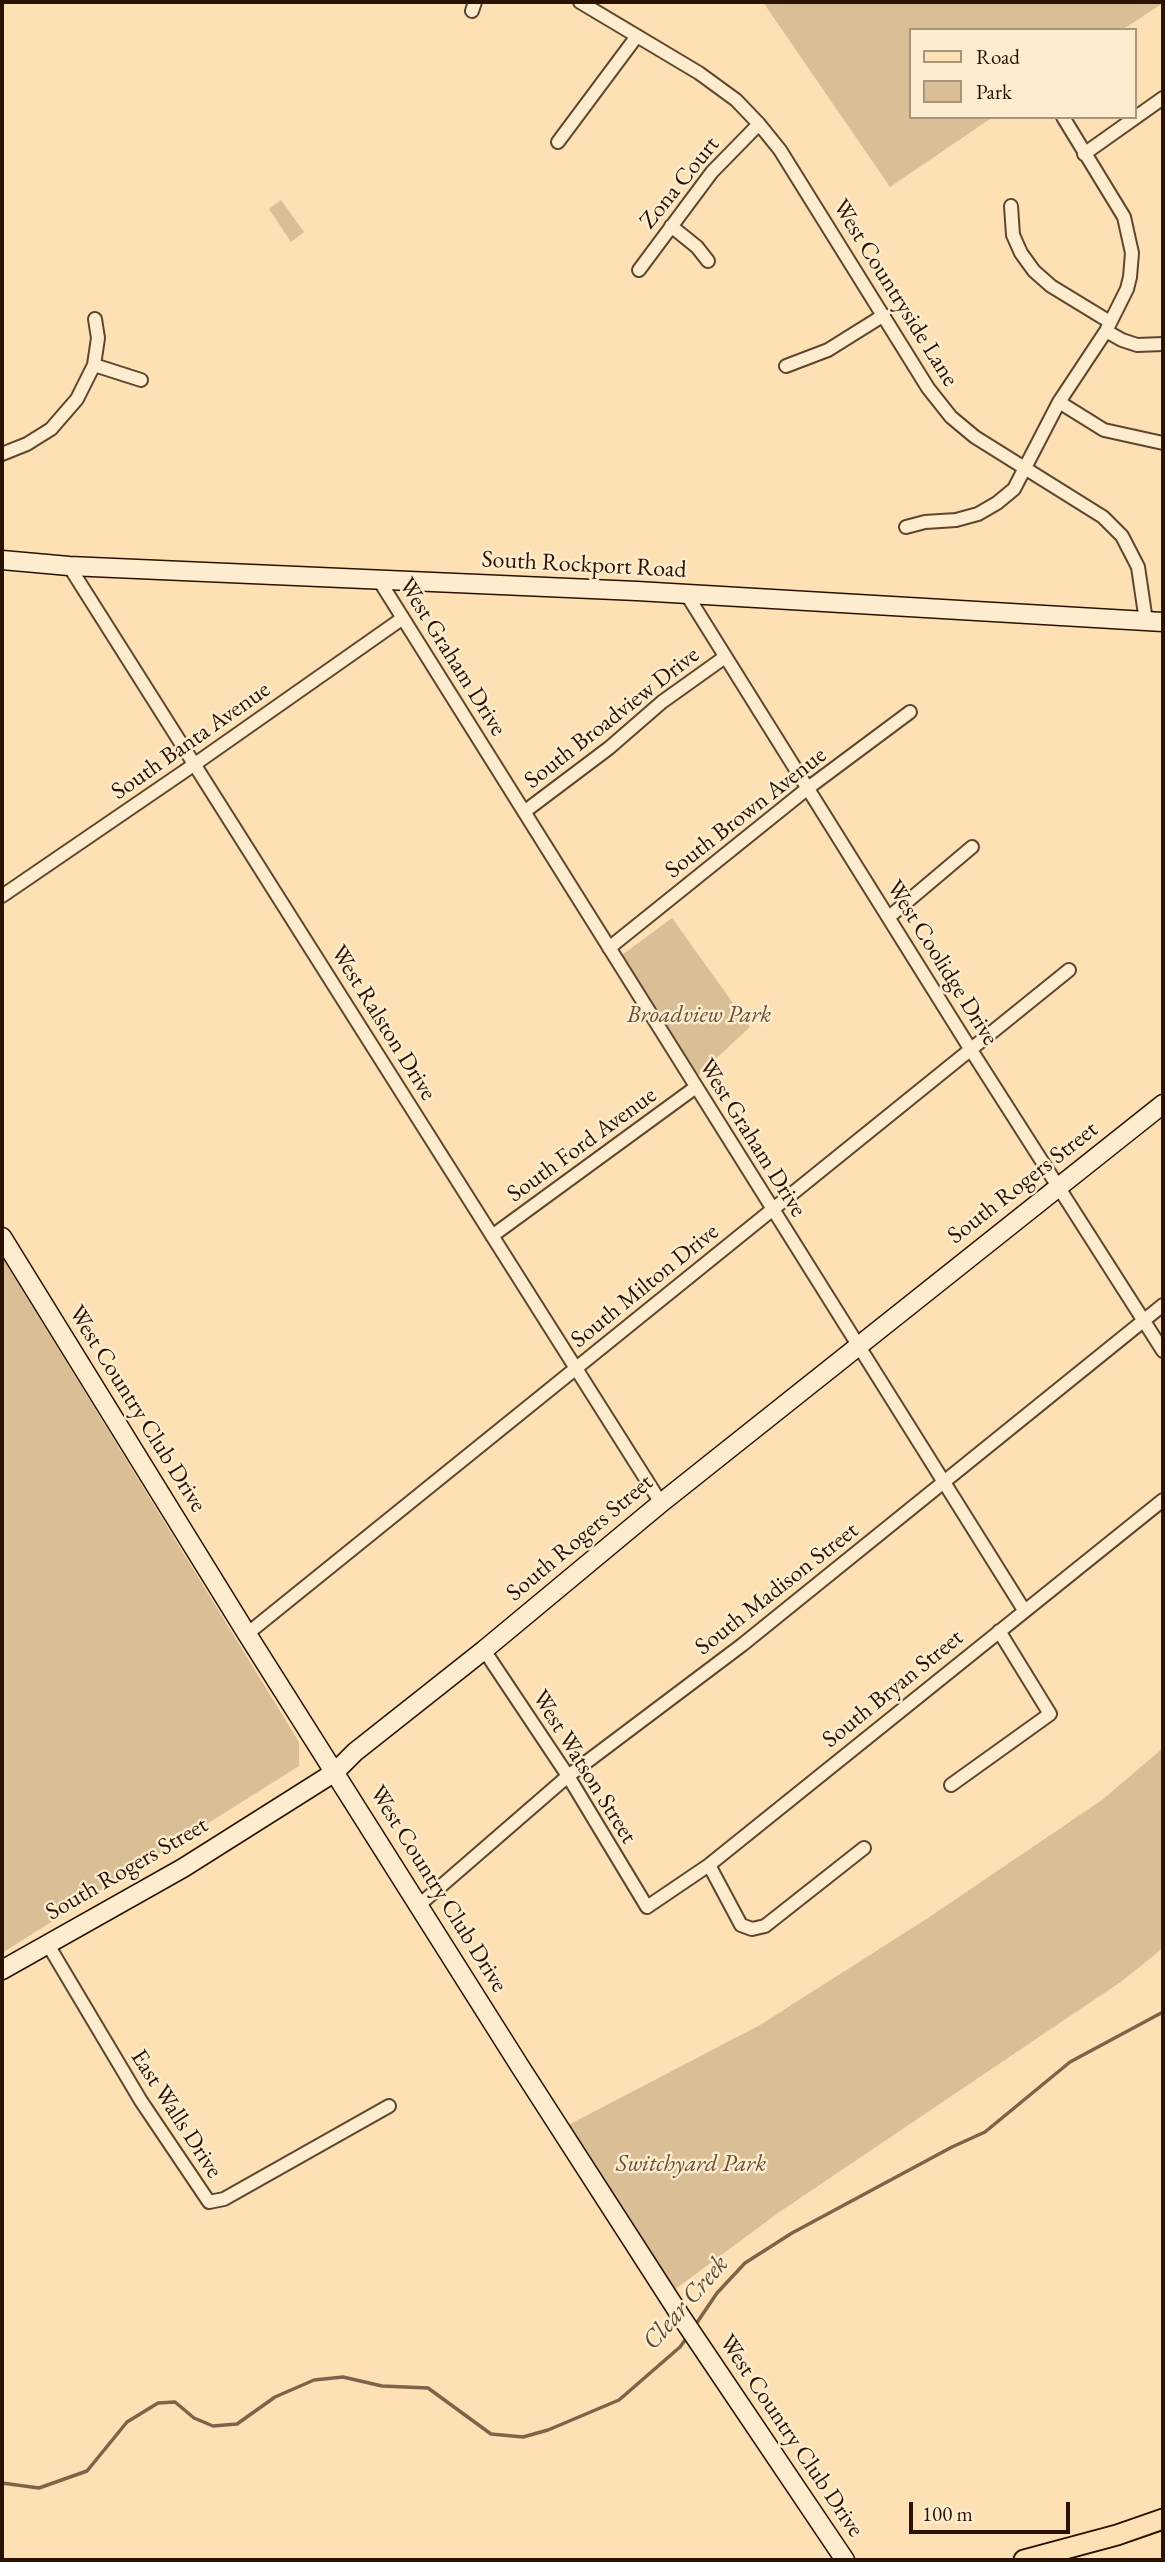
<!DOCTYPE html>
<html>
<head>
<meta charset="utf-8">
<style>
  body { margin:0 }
  #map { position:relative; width:1165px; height:2562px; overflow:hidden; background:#fde1b5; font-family:"EB Garamond",serif }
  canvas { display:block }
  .frame { position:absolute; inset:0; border:4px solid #291201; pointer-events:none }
  .legend { position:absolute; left:909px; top:28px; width:228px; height:91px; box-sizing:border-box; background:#feeccf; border:2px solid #a9957d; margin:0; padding:9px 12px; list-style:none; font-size:21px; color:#291201 }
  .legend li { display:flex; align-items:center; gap:14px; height:35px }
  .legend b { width:35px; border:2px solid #a9957d }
  .scale { position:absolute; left:909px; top:2502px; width:161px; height:32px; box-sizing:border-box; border:4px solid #291201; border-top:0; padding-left:9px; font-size:21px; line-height:24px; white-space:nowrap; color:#291201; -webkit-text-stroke:5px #feeccf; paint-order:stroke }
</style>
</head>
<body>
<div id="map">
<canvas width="1165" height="2562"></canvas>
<div class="frame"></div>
<ul class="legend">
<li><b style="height:9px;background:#fde1b5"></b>Road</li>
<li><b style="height:19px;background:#d9be96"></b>Park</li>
</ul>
<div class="scale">100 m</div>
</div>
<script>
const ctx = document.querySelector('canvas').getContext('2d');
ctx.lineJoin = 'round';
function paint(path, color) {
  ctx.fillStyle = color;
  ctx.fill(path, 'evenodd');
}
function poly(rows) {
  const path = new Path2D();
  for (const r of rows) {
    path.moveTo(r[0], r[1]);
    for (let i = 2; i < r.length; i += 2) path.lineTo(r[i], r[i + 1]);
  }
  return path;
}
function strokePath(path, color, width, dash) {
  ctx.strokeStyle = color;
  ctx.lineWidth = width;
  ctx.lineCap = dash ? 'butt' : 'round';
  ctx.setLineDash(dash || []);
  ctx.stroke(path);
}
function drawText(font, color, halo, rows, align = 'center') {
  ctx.font = font + ' "EB Garamond",serif';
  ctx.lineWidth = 5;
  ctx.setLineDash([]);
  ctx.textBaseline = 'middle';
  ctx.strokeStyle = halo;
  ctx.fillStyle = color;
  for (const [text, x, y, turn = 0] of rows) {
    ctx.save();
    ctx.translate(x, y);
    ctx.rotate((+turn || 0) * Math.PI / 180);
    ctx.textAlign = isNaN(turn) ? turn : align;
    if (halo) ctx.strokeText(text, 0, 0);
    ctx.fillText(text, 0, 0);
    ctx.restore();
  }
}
paint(poly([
  [763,2,1163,2,1163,3,1122,30,911,30,911,117,993,117,890,187],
  [281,200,304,232,291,242,269,209],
  [672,918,750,1027,696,1077,622,955],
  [2,1257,299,1742,299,1766,2,1953],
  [1163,1748,1163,1948,1122,1981,778,2213,670,2293,557,2131,760,2025,928,1918,1102,1800]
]), '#d9be96');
strokePath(poly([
  [694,2327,717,2293,745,2263,792,2233,952,2147,985,2132,1070,2062,1163,2012],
  [2,2483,39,2488,87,2471,127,2422,158,2403,175,2402,194,2418,213,2426,237,2424,275,2397,314,2380,343,2377,382,2386,428,2388,491,2434,523,2437,548,2430,619,2400,680,2347,688,2336]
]), '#7d6448', 3.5);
const street = poly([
  [580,2,699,73,736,100,759,124,780,150,928,388,951,417,975,437,1103,517,1122,536,1138,567,1146,621],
  [472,11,475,2],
  [558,142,637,36],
  [1084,154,1163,98],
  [1011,206,1013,235,1021,253,1034,271,1051,286,1110,322],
  [671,226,697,247,708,261],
  [639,270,712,172,759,124],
  [1106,331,1122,340,1137,345,1163,344],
  [94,365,141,380],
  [786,366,828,350,884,315],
  [1059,402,1104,430,1163,443],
  [2,454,27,444,51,429,77,399,94,365,98,338,95,319],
  [906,527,925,522,956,520,978,514,997,503,1014,489,1059,402,1106,331,1127,289,1130,277,1132,253,1124,217,1063,117],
  [69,566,661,1503],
  [379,580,1024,1610],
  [687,595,971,1050,1163,1351],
  [524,812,609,748,662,702,725,657],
  [2,896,195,764,403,618],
  [889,917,972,847],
  [609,948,808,788,910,712],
  [492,1236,696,1087],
  [247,1634,1069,970],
  [484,1650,568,1776,647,1907,709,1865,1163,1500],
  [951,1785,1050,1714,999,1631],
  [709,1865,741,1925,752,1929,765,1926,864,1848],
  [418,1906,568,1776,742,1645,1163,1305],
  [47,1943,141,2101,209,2202,224,2199,389,2106]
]);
const secondary = poly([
  [2,560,69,566,637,591,1163,622],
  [2,1237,247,1634,521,2068,680,2315,845,2560],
  [2,1970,183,1868,335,1772,355,1752,484,1650,661,1503,1163,1104]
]);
const primary = poly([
  [1024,2560,1117,2535,1163,2519]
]);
strokePath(street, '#5e462e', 16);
strokePath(secondary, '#291201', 21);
strokePath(primary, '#291201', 23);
strokePath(street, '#feeccf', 12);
strokePath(secondary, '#feeccf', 18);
strokePath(primary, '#fde1b5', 19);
drawText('24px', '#291201', '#feeccf', [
  ["Zona Court",680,183,-51],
  ["West Countryside Lane",895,293,58],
  ["South Rockport Road",584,565,3],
  ["West Graham Drive",452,657,58],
  ["South Broadview Drive",612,718,-38],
  ["South Banta Avenue",191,741,-35],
  ["South Brown Avenue",746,813,-38],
  ["West Coolidge Drive",942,963,58],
  ["West Ralston Drive",383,1023,58],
  ["West Graham Drive",752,1138,58],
  ["South Ford Avenue",582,1145,-36],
  ["South Rogers Street",1023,1183,-38],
  ["South Milton Drive",645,1286,-39],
  ["West Country Club Drive",137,1409,58],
  ["South Rogers Street",580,1538,-40],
  ["South Madison Street",777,1589,-38],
  ["South Bryan Street",893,1689,-39],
  ["West Watson Street",584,1767,58],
  ["South Rogers Street",127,1869,-30],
  ["West Country Club Drive",438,1889,58],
  ["East Walls Drive",176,2114,57],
  ["West Country Club Drive",791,2436,56]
]);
drawText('italic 24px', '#674e35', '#feeccf', [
  ["Broadview Park",699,1015],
  ["Switchyard Park",691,2164]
]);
drawText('italic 26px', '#614931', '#feeccf', [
  ["Clear Creek",686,2303,-49]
]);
</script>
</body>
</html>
